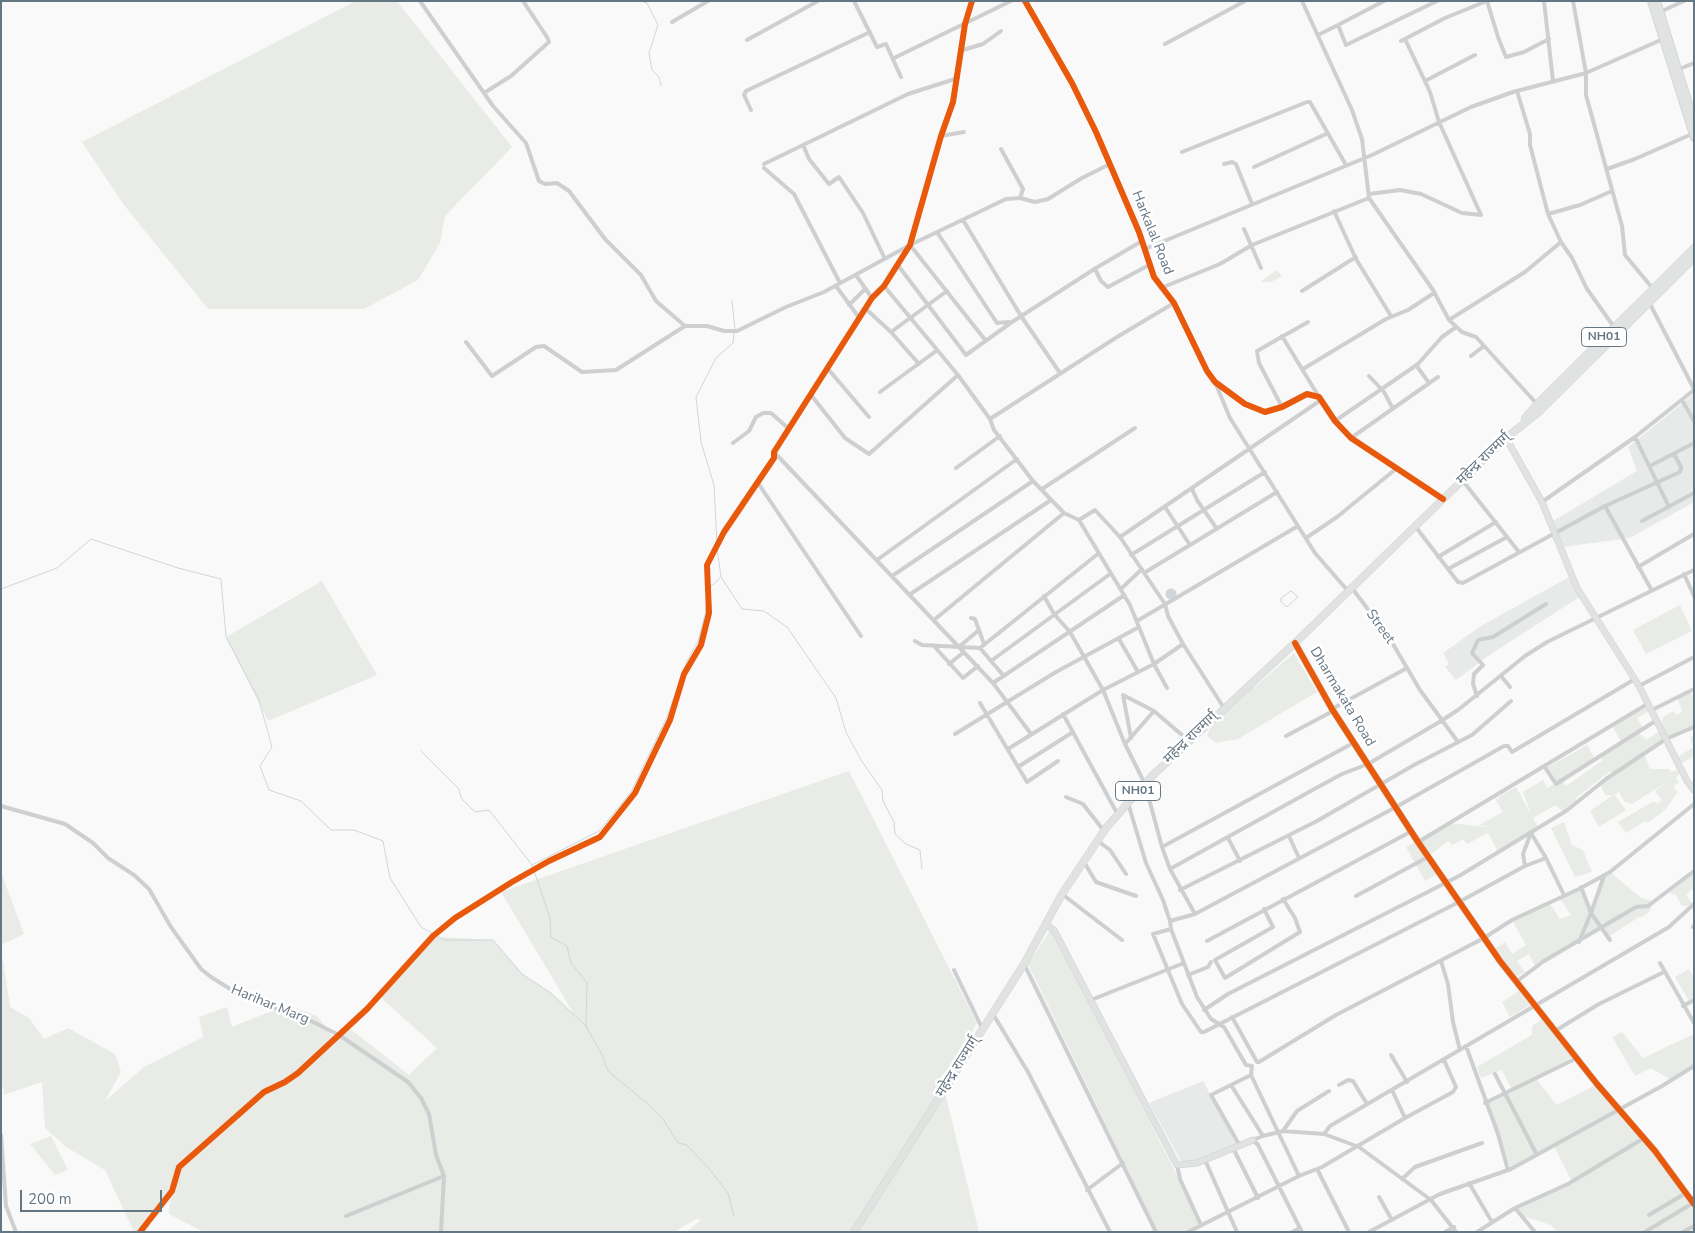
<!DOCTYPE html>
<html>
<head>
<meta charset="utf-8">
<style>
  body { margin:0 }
  #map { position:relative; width:1695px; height:1233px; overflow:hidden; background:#f9f9f9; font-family:"Nunito Sans",sans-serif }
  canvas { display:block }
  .frame { position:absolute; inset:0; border:2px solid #657683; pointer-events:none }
  .scale { position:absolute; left:20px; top:1190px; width:142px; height:22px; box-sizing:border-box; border:2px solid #657683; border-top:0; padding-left:6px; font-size:15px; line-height:18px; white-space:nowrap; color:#657683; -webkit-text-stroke:4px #fff; paint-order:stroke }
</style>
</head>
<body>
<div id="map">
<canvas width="1695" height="1233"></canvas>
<div class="frame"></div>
<div class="scale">200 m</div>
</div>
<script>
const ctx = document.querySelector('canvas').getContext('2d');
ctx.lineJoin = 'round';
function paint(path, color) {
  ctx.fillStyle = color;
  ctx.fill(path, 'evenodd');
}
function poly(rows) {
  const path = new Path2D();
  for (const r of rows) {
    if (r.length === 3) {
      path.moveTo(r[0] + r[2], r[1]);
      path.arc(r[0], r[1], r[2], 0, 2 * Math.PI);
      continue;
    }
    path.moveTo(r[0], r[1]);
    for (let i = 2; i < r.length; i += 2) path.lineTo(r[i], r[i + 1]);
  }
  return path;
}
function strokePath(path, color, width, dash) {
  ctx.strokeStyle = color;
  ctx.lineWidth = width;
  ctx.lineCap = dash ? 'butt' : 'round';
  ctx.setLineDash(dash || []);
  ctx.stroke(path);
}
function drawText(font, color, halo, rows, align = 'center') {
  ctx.font = font + ' "Nunito Sans","Noto Sans Devanagari",sans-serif';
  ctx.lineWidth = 5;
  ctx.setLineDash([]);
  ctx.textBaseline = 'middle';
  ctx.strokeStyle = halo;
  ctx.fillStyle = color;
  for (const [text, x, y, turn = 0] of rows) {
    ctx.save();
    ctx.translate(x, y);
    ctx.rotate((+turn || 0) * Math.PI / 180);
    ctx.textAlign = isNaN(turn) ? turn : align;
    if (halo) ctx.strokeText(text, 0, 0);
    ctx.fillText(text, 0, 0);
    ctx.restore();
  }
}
paint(poly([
  [1694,394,1694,502,1630,538,1562,547,1553,521,1637,471,1628,447],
  [1569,577,1581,596,1491,654,1456,680,1445,667,1449,664,1443,653,1481,626],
  [1203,1081,1237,1145,1196,1161,1182,1163,1149,1103]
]), '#e8e9e9');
paint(poly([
  [356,1,397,1,512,147,445,216,440,243,418,280,364,309,208,309,124,205,82,142],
  [1277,270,1282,276,1271,282,1260,282],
  [322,581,377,675,268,721,226,637],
  [1680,605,1692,631,1646,654,1633,630],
  [1294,653,1317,692,1238,739,1216,743,1207,736,1211,725,1245,693,1257,685],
  [1690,690,1694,700,1694,726,1666,739,1644,754,1650,769,1669,769,1671,772,1677,770,1680,774,1676,777,1679,782,1673,787,1678,792,1665,810,1662,808,1664,811,1647,823,1645,821,1626,833,1618,822,1654,801,1658,804,1662,800,1655,791,1667,782,1632,804,1624,801,1619,792,1614,794,1626,810,1599,827,1590,811,1613,795,1605,795,1600,784,1613,775,1608,768,1610,771,1575,799,1577,802,1563,812,1556,805,1533,818,1538,828,1498,852,1488,833,1467,844,1463,839,1452,845,1448,841,1426,858,1439,873,1425,881,1406,847,1450,823,1493,828,1479,825,1503,812,1495,799,1497,798,1501,803,1498,797,1516,787,1531,814,1523,792,1543,780,1547,788,1555,783,1546,768,1587,745,1595,759,1562,780,1566,786,1603,760,1600,756,1621,742,1612,726,1645,706,1649,711,1637,718,1643,728,1638,732,1646,740,1661,730,1663,717,1674,711,1676,715,1682,712,1677,697],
  [1694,736,1694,756,1681,764,1678,757,1693,747,1690,737],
  [849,771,977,1023,955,1062,941,1076,979,1232,686,1232,701,1220,696,1219,674,1232,204,1232,169,1214,171,1193,139,1232,134,1232,105,1170,66,1147,45,1128,42,1082,4,1095,1,1075,1,948,10,1007,29,1018,44,1039,68,1028,115,1054,121,1072,105,1101,144,1067,203,1037,199,1017,227,1007,232,1027,287,1005,317,1016,334,1038,348,1027,409,1075,437,1048,379,996,436,937,493,940,522,974,551,993,574,1014,501,892],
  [1564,822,1572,845,1583,850,1592,872,1575,877,1551,828],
  [1,872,24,934,1,945],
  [1610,872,1640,897,1653,902,1650,911,1642,917,1639,917,1608,937,1602,927,1535,966,1529,954,1517,961,1525,972,1513,978,1493,950,1505,942,1512,954,1526,945,1512,920,1549,902,1560,919,1571,915,1559,897,1581,889,1591,910,1605,877],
  [1694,873,1694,891,1692,889,1686,895,1692,903,1688,906,1681,905,1676,895,1669,893],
  [1052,928,1201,1223,1184,1232,1158,1232,1028,964],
  [1689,969,1694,978,1694,999,1689,1001,1675,977],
  [1519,991,1530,1005,1510,1017,1502,1002],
  [1544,1018,1574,1056,1538,1076,1537,1080,1557,1105,1597,1084,1694,1206,1694,1232,1557,1232,1551,1225,1523,1216,1515,1208,1572,1182,1554,1146,1511,1169,1488,1104,1513,1092,1502,1070,1481,1078,1477,1067,1532,1035,1532,1026],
  [1622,1032,1643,1058,1694,1034,1694,1066,1671,1080,1651,1068,1635,1076,1612,1037],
  [51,1136,68,1170,55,1175,30,1144]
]), '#e8ebe6');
paint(poly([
  [1171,594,5.5]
]), '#ced6d9');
strokePath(poly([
  [641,1,647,3,658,25,649,53,652,70,659,77,661,86],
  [732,301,735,329],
  [717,544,714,485,701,442,696,397,716,358,733,343,734,333],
  [717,548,721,577,742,609,764,611,787,627,836,698,846,732,861,760,882,790,883,801,894,822,895,834,906,844,920,850,922,869],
  [710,587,720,578],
  [1,589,57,568,91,539,178,568,221,579,226,637,259,700,272,747,260,766,269,790,301,801,331,830,354,830,383,841,390,878,421,927,444,940,493,940,522,974,551,993,586,1026],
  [1291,591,1298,597,1287,607,1281,602,1281,598,1291,591],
  [421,751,459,789,461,798,475,812,489,810,532,865,550,918,551,937,567,946,571,963,587,983,586,1026,601,1053,608,1071,648,1104,663,1119,678,1143,687,1145,711,1171,728,1193,734,1216],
  [532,865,599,831,631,792,667,717,687,661,698,641,705,615,707,597]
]), '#ced6d9', 1);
const secondary = poly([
  [1506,438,1542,502,1577,588,1639,686,1687,781,1694,790],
  [1295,643,1332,709,1418,842,1500,961,1597,1084,1655,1151,1694,1204],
  [1046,925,1054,930,1177,1165,1197,1163,1253,1140]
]);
const primary = poly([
  [1651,1,1694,138],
  [1657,1,1694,120]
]);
const highway = poly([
  [1525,418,1537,404,1694,248],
  [854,1232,1024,964,1062,894,1106,828,1152,776,1295,643,1506,438,1540,411,1694,258]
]);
strokePath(secondary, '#d5d6d7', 7);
strokePath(primary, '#d5d6d7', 8);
strokePath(highway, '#d5d6d6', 8);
strokePath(poly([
  [420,1,493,106,526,143,539,181,545,184,557,183,569,191,605,239,641,275,656,301,685,326],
  [854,1,877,47,886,44,901,77],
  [1025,1,1072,83,1096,132,1139,232,1154,277,1174,303,1207,371,1215,382,1245,404,1265,412,1282,407,1307,394,1319,397,1335,421,1351,438,1443,499],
  [1302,1,1352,110,1362,139,1369,198,1433,290,1449,320,1462,332,1476,337,1537,404],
  [1487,1,1498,37,1506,57,1524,52,1549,39],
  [1544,1,1553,81],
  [1573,1,1586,73,1586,95,1622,226,1625,255,1654,290],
  [1660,12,1684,1],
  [672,22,708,1],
  [1338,25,1384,1],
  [1318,35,1338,25,1346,45,1437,1],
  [1405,39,1430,92,1439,122,1481,215],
  [747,40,818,1],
  [1401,41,1445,18,1487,1],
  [1165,44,1245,1],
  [963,50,983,44,1001,31],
  [894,58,1011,1],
  [1677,70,1694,63],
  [1425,81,1475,55],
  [1517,91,1530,134,1530,145,1548,214,1561,242],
  [484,93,511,76,549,42,547,37,523,1],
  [751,110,744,95,746,91,870,32],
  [941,136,964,132],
  [804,147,809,159,829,184,839,177,863,213,885,259],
  [1001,149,1023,189,1020,198],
  [1182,152,1307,102,1310,102,1346,165],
  [764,164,908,94,958,78],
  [1224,164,1232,162,1236,164,1252,204],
  [1254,167,1326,134],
  [764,168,794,194,840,283],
  [1607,169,1635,159,1692,134],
  [1369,194,1400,190,1421,194,1462,213,1481,215],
  [1334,211,1356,259,1391,316],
  [1548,214,1580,205,1612,191],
  [963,220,1021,316,1060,373],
  [1244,229,1261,268],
  [937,232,997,323,1009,322],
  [910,245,986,341],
  [1145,249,1372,155,1471,107,1513,92,1586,73,1663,39],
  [897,264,966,355,1012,322,1096,268,1142,241],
  [1095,269,1101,281,1108,287,1151,264],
  [856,275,872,298],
  [836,286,860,319],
  [884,286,958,375,990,419,994,430,1033,481,1064,513,1079,520,1130,605,1154,664,1167,688],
  [1161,288,1220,264,1252,245,1369,198],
  [1302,291,1356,257],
  [1649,302,1694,389],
  [849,305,865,289],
  [866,309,891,332,919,364],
  [1449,320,1525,272,1561,242,1572,258,1587,289,1614,327],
  [891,332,947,291],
  [1282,336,1319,397],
  [466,342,492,376,536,347,544,346,582,372,616,370,685,326,707,326,724,331,737,331,786,307,824,292,910,245,1006,199,1020,198,1035,202,1048,199,1082,178,1110,164],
  [1471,356,1484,346],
  [1416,365,1429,383],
  [828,369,869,417],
  [1303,369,1386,319,1408,310,1434,293],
  [1369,376,1384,392,1392,407],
  [1215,382,1230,418,1315,553,1348,591],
  [880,392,936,351],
  [811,395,845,438,869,454,958,375],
  [1682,400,1694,421],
  [1282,407,1259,363,1257,351,1308,322],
  [990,419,1117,337,1174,303],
  [1335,421,1418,364,1442,337,1456,327],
  [1635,437,1669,507],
  [1351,438,1438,377],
  [733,443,749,431,756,417,763,413,771,413,789,429],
  [774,452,993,683,1031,734],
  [1650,466,1694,443],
  [956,468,1000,436],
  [1462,480,1519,552],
  [758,483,861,636],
  [1042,489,1135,428],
  [1192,489,1197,500,1217,529],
  [1542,502,1635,437,1694,390],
  [1605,506,1651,589],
  [1165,507,1190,545],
  [1079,520,1095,510,1120,537,1165,604,1168,616,1183,644,1224,708],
  [1642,521,1694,493],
  [1415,526,1458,582,1463,583,1605,506,1680,472,1681,467,1674,454],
  [1120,537,1321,400],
  [1306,538,1337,517,1397,468],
  [1131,555,1265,472],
  [1438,557,1496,522],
  [877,560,1017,459],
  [1638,567,1694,534],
  [1448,569,1507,537],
  [1144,573,1277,492],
  [1684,574,1694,596],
  [892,576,1033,481],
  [1123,587,1142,569],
  [1352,588,1390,639,1420,690,1458,742],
  [909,595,1051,500],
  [1044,596,1054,614,1070,632,1103,690,1125,744,1145,784,1162,847,1355,742],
  [971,618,975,619,984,644],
  [934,620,1064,513],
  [1137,621,1298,526],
  [1119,639,1138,672],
  [915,641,922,645,980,648],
  [933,645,963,678,978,666],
  [960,646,979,630],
  [991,661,1110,574],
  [949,664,964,652],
  [1003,675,980,648,1099,553],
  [1501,676,1510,687],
  [993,683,1123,596],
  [1639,686,1694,657],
  [1123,695,1154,711,1189,741],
  [1123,695,1131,738],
  [1477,696,1473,684,1474,674,1483,665,1472,653,1478,640,1493,637,1546,604],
  [980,703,1027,782,1058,761],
  [1332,709,1407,668],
  [1652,710,1694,689],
  [1063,714,1118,815],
  [955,734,1056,672,1139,627],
  [1286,736,1333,711],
  [1125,744,1154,711],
  [1008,749,1103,690,1154,664,1183,644],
  [1544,766,1556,784,1657,720],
  [1018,767,1073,732],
  [1066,797,1083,804,1104,831],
  [1128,803,1146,863,1163,900,1170,921,1171,929,1197,997,1211,1019,1224,1027,1246,1065,1252,1066,1251,1075,1299,1176],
  [1,806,65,824,93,843,108,858,134,875,149,889,171,927,201,969,211,977,238,994,311,1021,339,1035,408,1082,421,1098,429,1114,436,1155,444,1176,441,1232],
  [1289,836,1299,858],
  [1228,838,1240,861],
  [1098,841,1110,850,1126,874],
  [1418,842,1649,703],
  [1162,847,1170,869,1309,792,1342,774,1368,764,1441,721,1458,710,1525,656,1547,642,1694,570],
  [1546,858,1525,866,1523,854,1531,833,1546,858,1564,895],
  [1084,862,1096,882,1136,896],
  [1170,869,1195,914],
  [1581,887,1591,913,1604,876],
  [1180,890,1317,821,1414,765,1472,735,1511,701],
  [1062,894,1122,940],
  [1356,896,1428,857],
  [1264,909,1273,927,1215,960,1225,978,1300,932,1295,918,1283,899],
  [1591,913,1610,940],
  [1170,921,1195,914,1396,807,1504,746,1508,746,1512,752,1635,679],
  [1693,927,1694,926],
  [1171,929,1153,934,1182,1004,1201,1032,1204,1032,1459,902,1525,866],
  [1207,941,1412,831],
  [1579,942,1591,913],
  [1441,961,1448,984,1453,1022,1460,1050],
  [1660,963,1694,1023],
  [1024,964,1156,1232],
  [954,970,982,1028],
  [1188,975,1208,967,1211,962],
  [1516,982,1544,961,1636,907,1648,906,1694,871],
  [1091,1000,1184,963],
  [1683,1006,1694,1000],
  [1204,1010,1228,994,1459,876,1566,811,1606,779,1666,739,1694,727],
  [993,1014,1028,1072,1110,1232],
  [1232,1017,1257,1062,1259,1062,1336,1015,1484,938,1512,920,1579,889,1610,872,1694,804],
  [1555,1031,1599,1004,1664,972],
  [1466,1046,1498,1134,1508,1170],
  [1391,1055,1407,1082],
  [1495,1074,1537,1155],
  [1231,1085,1263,1136],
  [1339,1085,1348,1080,1353,1081,1367,1104],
  [1485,1103,1577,1058],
  [1405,1118,1453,1092,1456,1087,1444,1060],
  [1283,1131,1297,1111,1329,1091],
  [1324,1134,1330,1126,1669,927,1694,904],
  [1,1135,6,1206,16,1232],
  [1240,1146,1211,1095,1251,1075],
  [1234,1150,1258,1198],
  [1205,1160,1237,1232],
  [1177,1165,1180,1179,1201,1225],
  [1317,1169,1349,1232],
  [1402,1179,1415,1167,1482,1143],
  [1469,1183,1492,1222],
  [1087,1190,1123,1163],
  [1379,1197,1392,1220],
  [1515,1208,1535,1232],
  [1649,1215,1686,1193],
  [346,1216,444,1176],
  [140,1232,172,1191,179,1167,264,1092,285,1082,298,1073,367,1009,433,936,455,918,512,882,549,861,600,837,635,793,670,720,684,674,701,645,709,613,707,565,724,532,774,458,774,452,872,298,884,286,910,245,941,136,953,102,965,24,972,1],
  [1188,1232,1299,1176,1322,1167,1405,1118,1392,1090],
  [1292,1232,1300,1228],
  [1302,1232,1258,1145,1253,1140,1263,1136,1283,1131,1324,1134,1359,1147,1431,1200,1456,1232],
  [1369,1232,1440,1194,1511,1169,1662,1086,1694,1066],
  [1445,1232,1454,1227],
  [1477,1232,1515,1208,1568,1184,1644,1138],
  [1645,1232,1693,1203],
  [1683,1232,1694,1226]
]), '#cecfd0', 4);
strokePath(secondary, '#e1e2e2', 5.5);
strokePath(primary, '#e1e2e2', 6);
strokePath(highway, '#e1e2e2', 7);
strokePath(poly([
  [1025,1,1072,83,1096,132,1139,232,1154,277,1174,303,1207,371,1215,382,1245,404,1265,412,1282,407,1307,394,1319,397,1335,421,1351,438,1443,499],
  [1295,643,1332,709,1418,842,1500,961,1597,1084,1655,1151,1694,1204],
  [140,1232,172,1191,179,1167,264,1092,285,1082,298,1073,367,1009,433,936,455,918,512,882,549,861,600,837,635,793,670,720,684,674,701,645,709,613,707,565,724,532,774,458,774,452,872,298,884,286,910,245,941,136,953,102,965,24,972,1]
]), '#e8590c', 6);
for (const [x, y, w] of [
  [1604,337,45],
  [1138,791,45]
]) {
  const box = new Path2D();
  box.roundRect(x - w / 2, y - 9.5, w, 19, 4);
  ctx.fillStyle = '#fff';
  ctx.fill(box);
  strokePath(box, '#657683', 1);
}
drawText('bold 12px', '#657683', null, [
  ["NH01",1604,337],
  ["NH01",1138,791]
]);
drawText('14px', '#657683', '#fff', [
  ["Harkalal Road",1152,233,68],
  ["महेन्द्र राज्मार्ग्",1484,459,-44],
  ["Street",1380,627,54],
  ["Dharmakata Road",1342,697,59],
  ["महेन्द्र राज्मार्ग्",1191,738,-44],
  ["Harihar Marg",270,1005,22],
  ["महेन्द्र राज्मार्ग्",958,1067,-58]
]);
</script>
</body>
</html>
